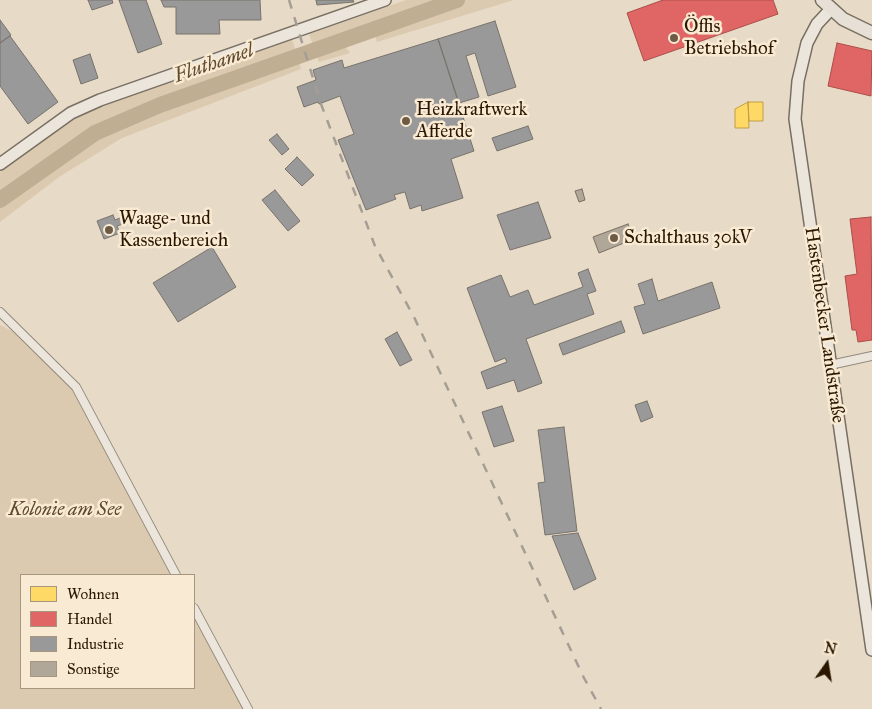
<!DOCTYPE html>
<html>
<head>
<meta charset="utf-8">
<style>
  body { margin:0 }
  #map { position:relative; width:872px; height:709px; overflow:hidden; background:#e7dbc8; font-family:"IM FELL Great Primer",serif }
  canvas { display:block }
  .legend { position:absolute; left:20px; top:574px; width:175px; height:115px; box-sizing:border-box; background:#f8ead3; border:1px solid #a6957f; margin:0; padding:6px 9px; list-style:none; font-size:15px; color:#2b1600 }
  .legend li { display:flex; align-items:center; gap:10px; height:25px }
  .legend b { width:25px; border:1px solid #a6957f }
  .north { position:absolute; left:802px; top:639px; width:50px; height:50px; -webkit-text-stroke:4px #f8ead3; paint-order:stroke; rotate:13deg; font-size:14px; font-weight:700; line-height:20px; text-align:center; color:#2b1600 }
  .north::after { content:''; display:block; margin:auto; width:18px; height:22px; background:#2b1600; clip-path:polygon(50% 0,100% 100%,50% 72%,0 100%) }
</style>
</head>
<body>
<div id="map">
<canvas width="872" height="709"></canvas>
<ul class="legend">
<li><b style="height:14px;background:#ffd966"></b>Wohnen</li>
<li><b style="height:14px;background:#e06666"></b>Handel</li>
<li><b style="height:14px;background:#999"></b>Industrie</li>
<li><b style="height:14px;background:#b0a799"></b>Sonstige</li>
</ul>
<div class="north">N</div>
</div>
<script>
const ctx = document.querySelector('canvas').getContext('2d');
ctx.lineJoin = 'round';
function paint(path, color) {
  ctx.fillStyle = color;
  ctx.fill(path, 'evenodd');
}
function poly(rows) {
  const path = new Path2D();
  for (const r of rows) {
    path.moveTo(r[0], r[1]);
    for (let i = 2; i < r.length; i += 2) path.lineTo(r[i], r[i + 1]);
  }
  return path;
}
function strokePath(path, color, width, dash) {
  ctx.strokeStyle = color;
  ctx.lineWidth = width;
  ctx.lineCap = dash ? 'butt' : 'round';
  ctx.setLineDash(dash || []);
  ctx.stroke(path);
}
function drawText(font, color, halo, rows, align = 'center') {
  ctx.font = font + ' "IM FELL Great Primer",serif';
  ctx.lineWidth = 5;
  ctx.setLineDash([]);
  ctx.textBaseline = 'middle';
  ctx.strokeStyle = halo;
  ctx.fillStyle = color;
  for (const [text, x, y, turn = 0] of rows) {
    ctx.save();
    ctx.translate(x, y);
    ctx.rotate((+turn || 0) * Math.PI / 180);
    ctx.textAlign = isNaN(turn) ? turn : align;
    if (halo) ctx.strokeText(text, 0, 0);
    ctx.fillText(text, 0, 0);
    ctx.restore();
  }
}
paint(poly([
  [406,0,514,0,377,42,375,35,358,43,353,40,343,44,350,53,319,62,309,34],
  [292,39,301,69,122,138,59,177,0,222,0,172,60,126,95,107],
  [0,325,12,331,74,388,173,575,21,575,21,688,194,688,194,614,245,709,0,709]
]), '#dbcaaf');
const homes = poly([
  [748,102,763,102,763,121,749,121,748,102],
  [748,102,749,128,735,128,735,109,748,102]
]);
paint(homes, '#ffd966');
strokePath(homes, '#bf9e47', 1);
const shops = poly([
  [663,0,773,0,778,14,644,61,627,13,663,0],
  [837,43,872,51,871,96,828,86,837,43],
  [871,217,872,340,858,342,856,330,852,330,845,276,857,274,850,219,871,217]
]);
paint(shops, '#e06666');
strokePath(shops, '#aa4e47', 1);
const industry = poly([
  [88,0,112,0,113,3,92,10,88,0],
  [119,0,146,0,162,44,138,53,119,0],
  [161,0,260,0,261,20,219,20,220,34,176,34,176,7,164,7,161,0],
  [316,0,353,0,354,2,317,5,316,0],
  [0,20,11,35,0,43,0,20],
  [495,21,516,87,488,96,475,53,466,56,479,97,459,103,438,39,495,21],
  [10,36,58,102,28,124,0,86,0,43,10,36],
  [438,39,474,151,451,159,463,198,422,211,421,205,410,209,405,192,394,195,396,199,366,210,338,140,354,134,340,96,319,104,318,102,304,107,297,87,316,80,313,70,342,60,344,68,438,39],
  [90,54,98,78,81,84,73,60,90,54],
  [528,126,533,139,497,151,492,138,528,126],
  [277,134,289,149,282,155,269,140,277,134],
  [297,157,314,175,302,186,285,169,297,157],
  [275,190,300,221,288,231,262,200,275,190],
  [538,202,551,238,510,250,497,215,538,202],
  [113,215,115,220,127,215,129,222,117,226,120,233,104,239,97,221,113,215],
  [212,247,236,287,178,322,153,283,212,247],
  [588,269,596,291,587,294,594,314,526,339,542,383,518,392,514,380,487,389,481,372,507,362,505,358,495,362,467,288,501,275,510,297,528,290,534,305,583,287,578,273,588,269],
  [652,279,658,301,712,282,720,308,643,334,634,307,645,304,638,284,652,279],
  [621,321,625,332,563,355,559,344,621,321],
  [397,332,412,360,400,366,385,339,397,332],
  [647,401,653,417,641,422,635,405,647,401],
  [502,406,514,441,494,447,482,412,502,406],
  [564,427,577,531,545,535,538,483,545,482,538,430,564,427],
  [578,533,596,579,574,590,552,536,578,533]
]);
paint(industry, '#999');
strokePath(industry, '#78726b', 1);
strokePath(poly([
  [0,200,95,133,160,105,457,0]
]), '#c0ae92', 16);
const building = poly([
  [582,189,585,200,579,202,575,191,582,189],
  [628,224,634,239,599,253,593,237,628,224]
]);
paint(building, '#b0a799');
strokePath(building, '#786f62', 1);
const minor = poly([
  [0,312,76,387,176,575],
  [830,365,872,356],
  [194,608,248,709]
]);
const secondary = poly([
  [831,9,817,24,807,43,798,81,795,119,872,650],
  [0,164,71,113,100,100,385,0]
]);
const primary = poly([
  [822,0,843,19,872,33]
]);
strokePath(minor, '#938a7c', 10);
strokePath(secondary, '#786f62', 14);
strokePath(primary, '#786f62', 15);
strokePath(minor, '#ebe5dc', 8);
strokePath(secondary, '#ebe5dc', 11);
strokePath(primary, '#e7e0d6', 12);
strokePath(poly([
  [289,0,321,104,375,246,414,317,584,678,601,709]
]), '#a59e95', 2.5, [9, 9]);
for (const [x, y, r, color] of [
  [674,38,5,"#6d5b46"],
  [406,121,5,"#6d5b46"],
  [109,230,5,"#6d5b46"],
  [614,238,5,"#6d5b46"]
]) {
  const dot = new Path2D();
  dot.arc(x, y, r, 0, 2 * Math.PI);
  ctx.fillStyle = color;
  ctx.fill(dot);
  strokePath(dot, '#f8ead3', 2);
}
drawText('19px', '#2b1600', '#f8ead3', [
  ["Öffis",684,27],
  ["Betriebshof",684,49],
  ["Heizkraftwerk",416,110],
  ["Afferde",416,132],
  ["Waage- und",119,219],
  ["Kassenbereich",119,241],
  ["Schalthaus 30kV",624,238]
], 'left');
drawText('19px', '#2b1600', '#f8ead3', [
  ["Hastenbecker Landstraße",824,325,82]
]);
drawText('italic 19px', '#5d482e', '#f8ead3', [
  ["Kolonie am See",65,510]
]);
drawText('italic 20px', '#604b31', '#f8ead3', [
  ["Fluthamel",214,64,-19]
]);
</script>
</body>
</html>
